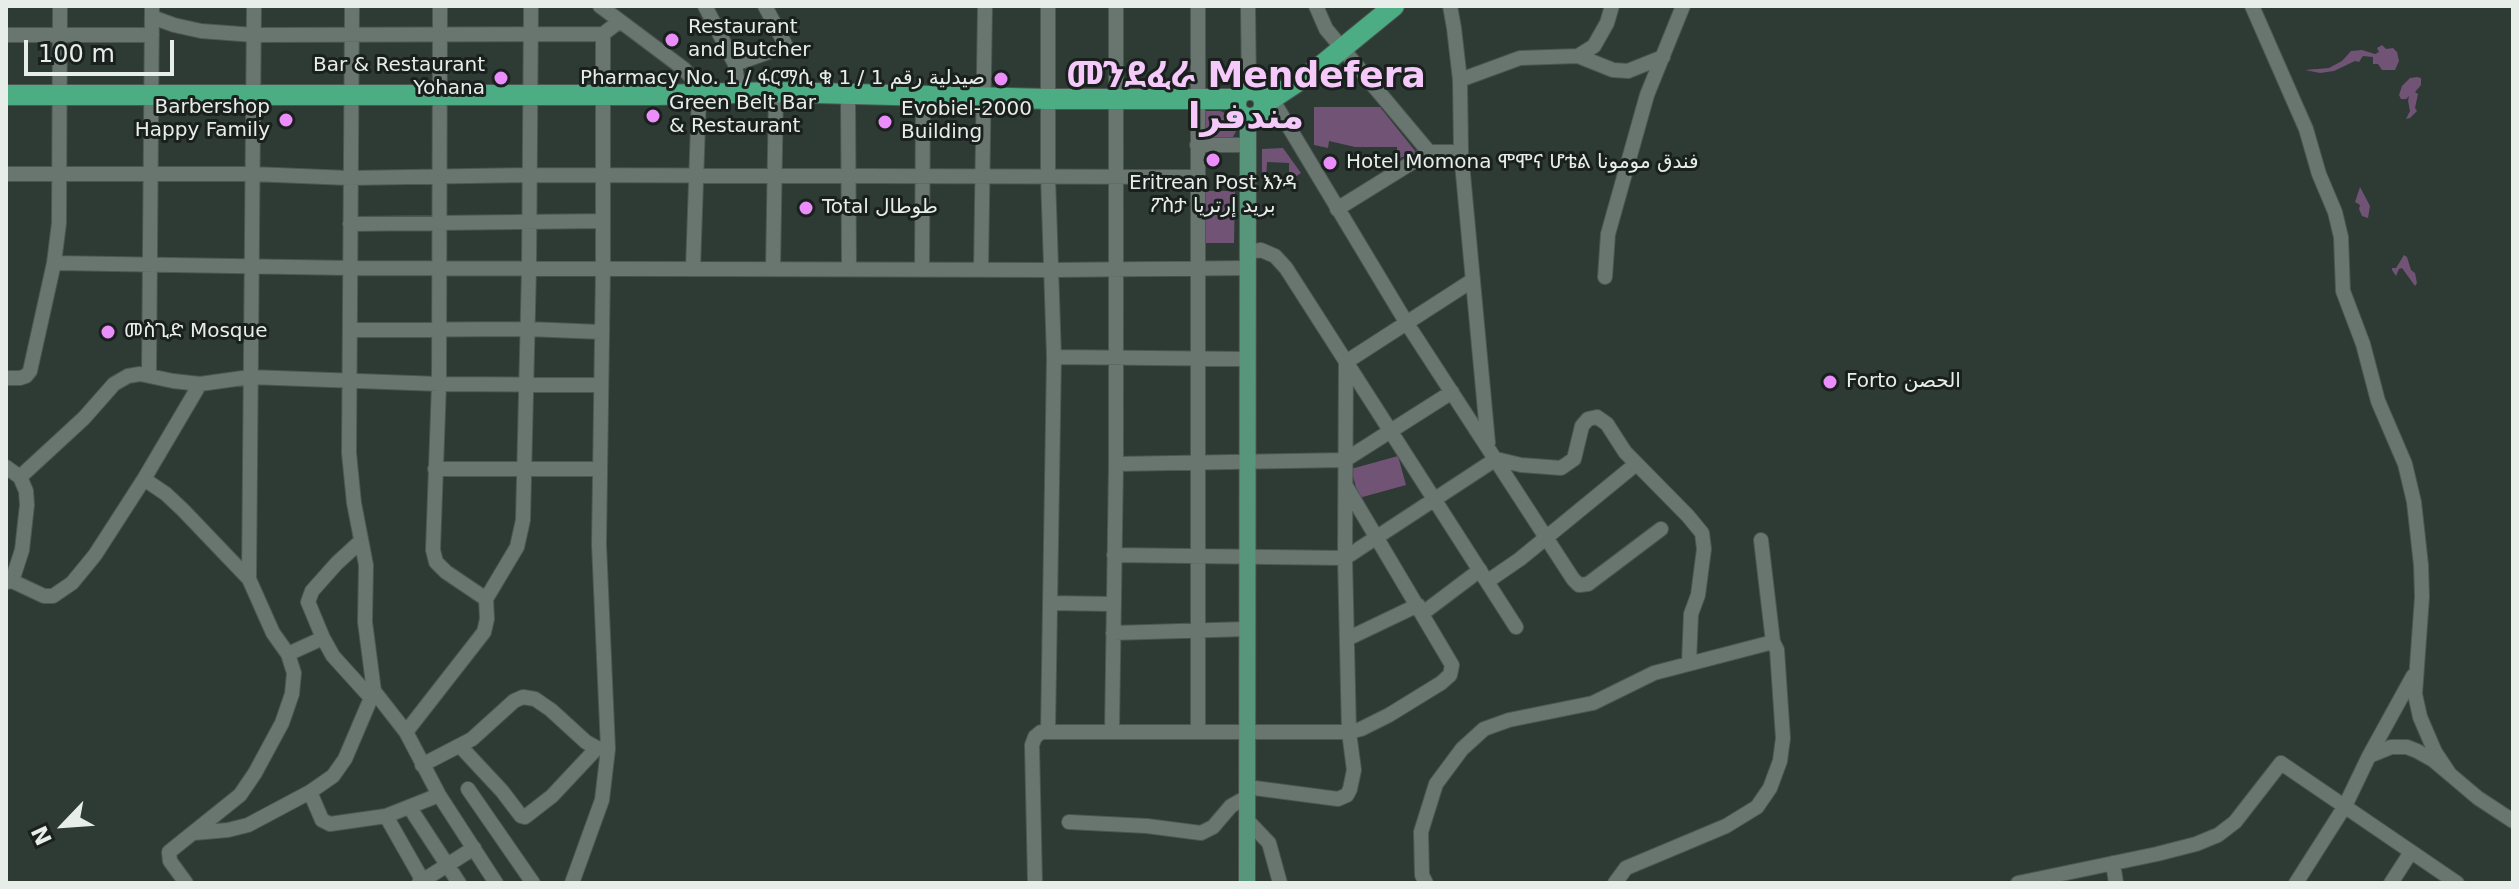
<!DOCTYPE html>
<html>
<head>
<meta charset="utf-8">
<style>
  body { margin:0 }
  #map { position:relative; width:2519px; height:889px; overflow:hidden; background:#2e3a34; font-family:"DejaVu Sans",sans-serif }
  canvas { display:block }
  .frame { position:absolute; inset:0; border:8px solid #e7eeea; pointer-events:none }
  .north { position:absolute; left:24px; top:785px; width:80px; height:80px; -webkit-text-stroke:6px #1a201d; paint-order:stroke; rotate:245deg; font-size:22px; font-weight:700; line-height:32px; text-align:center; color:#e7eeea }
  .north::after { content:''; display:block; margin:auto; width:28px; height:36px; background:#e7eeea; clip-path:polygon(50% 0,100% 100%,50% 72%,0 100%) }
  .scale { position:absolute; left:24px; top:40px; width:150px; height:36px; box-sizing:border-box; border:4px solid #e7eeea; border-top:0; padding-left:10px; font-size:24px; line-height:28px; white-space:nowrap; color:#e7eeea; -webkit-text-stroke:6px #1a201d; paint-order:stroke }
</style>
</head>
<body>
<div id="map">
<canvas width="2519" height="889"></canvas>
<div class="frame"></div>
<div class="north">N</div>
<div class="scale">100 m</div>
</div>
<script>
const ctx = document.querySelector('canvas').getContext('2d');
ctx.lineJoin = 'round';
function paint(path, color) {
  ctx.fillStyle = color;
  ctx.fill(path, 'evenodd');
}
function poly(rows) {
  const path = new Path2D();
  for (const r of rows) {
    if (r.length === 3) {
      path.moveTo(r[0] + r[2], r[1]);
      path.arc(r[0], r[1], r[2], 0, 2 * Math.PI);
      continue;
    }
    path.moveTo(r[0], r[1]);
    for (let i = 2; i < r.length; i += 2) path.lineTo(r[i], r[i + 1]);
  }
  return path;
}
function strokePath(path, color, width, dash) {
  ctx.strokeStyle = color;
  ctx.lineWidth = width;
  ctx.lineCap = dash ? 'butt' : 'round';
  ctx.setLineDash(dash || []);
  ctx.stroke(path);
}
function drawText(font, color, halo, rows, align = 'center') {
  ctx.font = font + ' "DejaVu Sans","Noto Sans Arabic","Noto Sans Ethiopic",sans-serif';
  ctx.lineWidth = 6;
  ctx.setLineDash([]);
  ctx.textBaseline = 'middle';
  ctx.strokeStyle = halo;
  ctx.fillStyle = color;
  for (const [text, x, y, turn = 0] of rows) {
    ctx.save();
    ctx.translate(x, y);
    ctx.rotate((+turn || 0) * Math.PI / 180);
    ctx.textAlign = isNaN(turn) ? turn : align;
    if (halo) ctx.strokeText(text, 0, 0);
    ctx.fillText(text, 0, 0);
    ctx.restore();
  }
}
paint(poly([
  [2382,45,2386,49,2393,48,2397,52,2399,61,2395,70,2382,70,2378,64,2373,64,2373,57,2363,56,2359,62,2355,61,2334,71,2320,73,2305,70,2329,68,2342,61,2351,51,2362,50,2375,54,2379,52,2377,48],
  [2417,77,2421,78,2421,85,2415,92,2418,94,2415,108,2417,111,2410,118,2406,119,2410,111,2408,101,2409,96,2406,99,2401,99,2399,95,2402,86,2410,78],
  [1314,107,1380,107,1416,152,1397,159,1397,147,1355,147,1329,141,1328,148,1314,145],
  [1205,111,1220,111,1232,116,1237,122,1237,129,1233,137,1229,140,1205,140],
  [1283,148,1301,173,1289,181,1289,163,1267,162,1266,181,1262,181,1262,149],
  [2360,187,2370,206,2368,218,2362,216,2359,209,2360,205,2355,202],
  [1205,191,1235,191,1234,243,1206,243],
  [2404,255,2407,257,2411,270,2415,273,2417,283,2415,286,2402,268,2399,269,2396,276,2392,270,2392,268,2396,268],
  [1398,456,1406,485,1359,498,1351,469]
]), '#715376');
const minor = poly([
  [352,6,349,453,354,503,366,565,365,622,374,691,406,732],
  [440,6,439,384,433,550,436,562,446,572,486,599],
  [600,6,684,69,695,82,699,95,693,269],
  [705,6,735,64,739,94],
  [1048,6,1048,176,1054,357,1048,731],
  [1198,6,1198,731],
  [1248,6,1249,90],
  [1316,6,1326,29,1429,152],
  [1450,6,1454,28,1460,80,1461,152,1488,443],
  [2252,6,2306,129,2319,174,2335,212,2341,237,2343,291,2363,344,2378,401,2405,464,2414,502,2421,565,2422,597,2415,694,2420,717,2435,752,2449,773],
  [152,17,174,25,201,31,254,35,603,34,620,21],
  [6,35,152,35],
  [1578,56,1613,70,1628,71,1663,57],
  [735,64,786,46,765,6],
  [1460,80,1520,58,1578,56,1594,46,1607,23,1612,6],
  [848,93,849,269],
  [1272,99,1406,322,1573,579,1579,585,1588,584,1661,529],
  [1197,145,1248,145],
  [6,174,252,174,349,178,529,175,1197,177],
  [1337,209,1429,152,1461,152],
  [350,224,603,221],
  [1248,252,1261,250,1275,256,1286,268,1516,627],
  [54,263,350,268,1051,270,1248,268],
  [773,269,776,92],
  [922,270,923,95],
  [981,270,985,6],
  [1605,277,1608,234,1647,95,1683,6],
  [350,330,528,329,601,332],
  [1054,357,1247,359],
  [149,374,152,6],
  [6,378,20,378,26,376,30,371,54,263,59,223,60,6],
  [1116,464,1345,460,1452,392],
  [6,467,20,477,26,491,27,505,22,550,12,581,6,582],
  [435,469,599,469],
  [20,477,84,418,114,384,128,376,140,374,173,381,200,384,250,377,439,384,600,385],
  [144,479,166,494,183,510,249,579,273,633,288,654,294,673,292,694,282,723,255,773,240,795,169,852,170,861,186,883],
  [361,541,337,563,312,591,308,602,323,638,333,656,371,698],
  [1114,555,1345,558,1496,459,1521,465,1561,468,1574,459,1582,426,1588,419,1597,417,1607,424,1625,452,1688,516,1702,533,1704,549,1698,595,1691,614,1689,663],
  [249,579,254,6],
  [12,581,44,596,53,596,72,583,95,555,144,479,200,384],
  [1488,581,1520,559,1636,464],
  [1050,603,1112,604],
  [1423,613,1480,570],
  [1113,633,1247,629],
  [1347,639,1418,605],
  [288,654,323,638],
  [1112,731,1116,464,1116,6],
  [460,746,502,791,521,816,525,817,552,796,597,748],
  [2369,756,2391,747,2407,747,2417,751,2433,760,2478,798,2513,821],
  [422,765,472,739,514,701,523,697,535,699,551,710,586,742,597,748,608,749],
  [1247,787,1338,799,1347,795,1350,789,1354,770,1349,732,1345,558,1346,362,1473,280],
  [468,789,533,883],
  [310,792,322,820,330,824,386,816,439,795],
  [410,808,459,883],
  [386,816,424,883],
  [1247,820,1269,843,1280,883],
  [1069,822,1147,826,1201,833,1213,827,1231,806,1247,797],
  [194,833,228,830,248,825,310,792,333,776,345,759,374,691],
  [2113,863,2116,883],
  [419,883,474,848],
  [496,883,439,795,406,732,484,632,487,619,486,599,517,547,523,520,529,268,531,6],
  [572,883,602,800,608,749,599,544,603,268,603,34],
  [1035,883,1032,745,1035,737,1041,732,1349,732,1361,729,1389,715,1441,683,1450,675,1452,665,1346,486],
  [1426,883,1422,875,1421,832,1436,784,1462,749,1484,729,1509,720,1593,703,1654,673,1773,642,1761,540],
  [1615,883,1626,868,1726,826,1757,807,1770,788,1780,761,1783,738,1777,650,1773,642],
  [2018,883,2157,854,2196,844,2218,835,2235,822,2281,763,2457,883],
  [2296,883,2345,806,2369,756,2413,676],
  [2391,883,2411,852]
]);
const major = poly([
  [1247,883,1248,118]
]);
const highway = poly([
  [1250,104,14],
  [6,95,656,95,776,92,1048,99,1237,99],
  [1264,104,1317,69,1394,6]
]);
strokePath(minor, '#4c5652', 16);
strokePath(major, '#4c5652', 18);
strokePath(highway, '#4c5652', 22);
strokePath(minor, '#697670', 14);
strokePath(major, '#58967c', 16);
strokePath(highway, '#4cac84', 20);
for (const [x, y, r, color] of [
  [672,40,8,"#eb8dfb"],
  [501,78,8,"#eb8dfb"],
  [1001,79,8,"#eb8dfb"],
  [653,116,8,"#eb8dfb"],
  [286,120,8,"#eb8dfb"],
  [885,122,8,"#eb8dfb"],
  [1213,160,8,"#eb8dfb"],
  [1330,163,8,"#eb8dfb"],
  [806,208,8,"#eb8dfb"],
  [108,332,8,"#eb8dfb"],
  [1830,382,8,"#eb8dfb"]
]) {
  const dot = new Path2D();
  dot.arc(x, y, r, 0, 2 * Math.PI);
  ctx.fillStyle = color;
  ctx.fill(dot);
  strokePath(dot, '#1a201d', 3);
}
drawText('20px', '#e7eeea', '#1a201d', [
  ["Restaurant",688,28],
  ["and Butcher",688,51],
  ["Bar & Restaurant",485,66,"right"],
  ["Yohana",485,89,"right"],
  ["Pharmacy No. 1 / ፋርማሲ ቁ 1 / صيدلية رقم 1",985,79,"right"],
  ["Green Belt Bar",669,104],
  ["& Restaurant",669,127],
  ["Barbershop",270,108,"right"],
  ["Happy Family",270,131,"right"],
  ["Evobiel-2000",901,110],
  ["Building",901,133],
  ["Hotel Momona ሞሞና ሆቴል فندق مومونا",1346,163],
  ["Eritrean Post እንዳ",1213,184,"center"],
  ["ፖስታ بريد إرتريا",1213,207,"center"],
  ["Total طوطال",822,208],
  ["መስጊድ Mosque",124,332],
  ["Forto الحصن",1846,382]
], 'left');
drawText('bold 36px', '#f5cafb', '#1a201d', [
  ["መንደፈራ Mendefera",1246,78],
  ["مندفرا",1246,119]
]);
</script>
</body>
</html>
